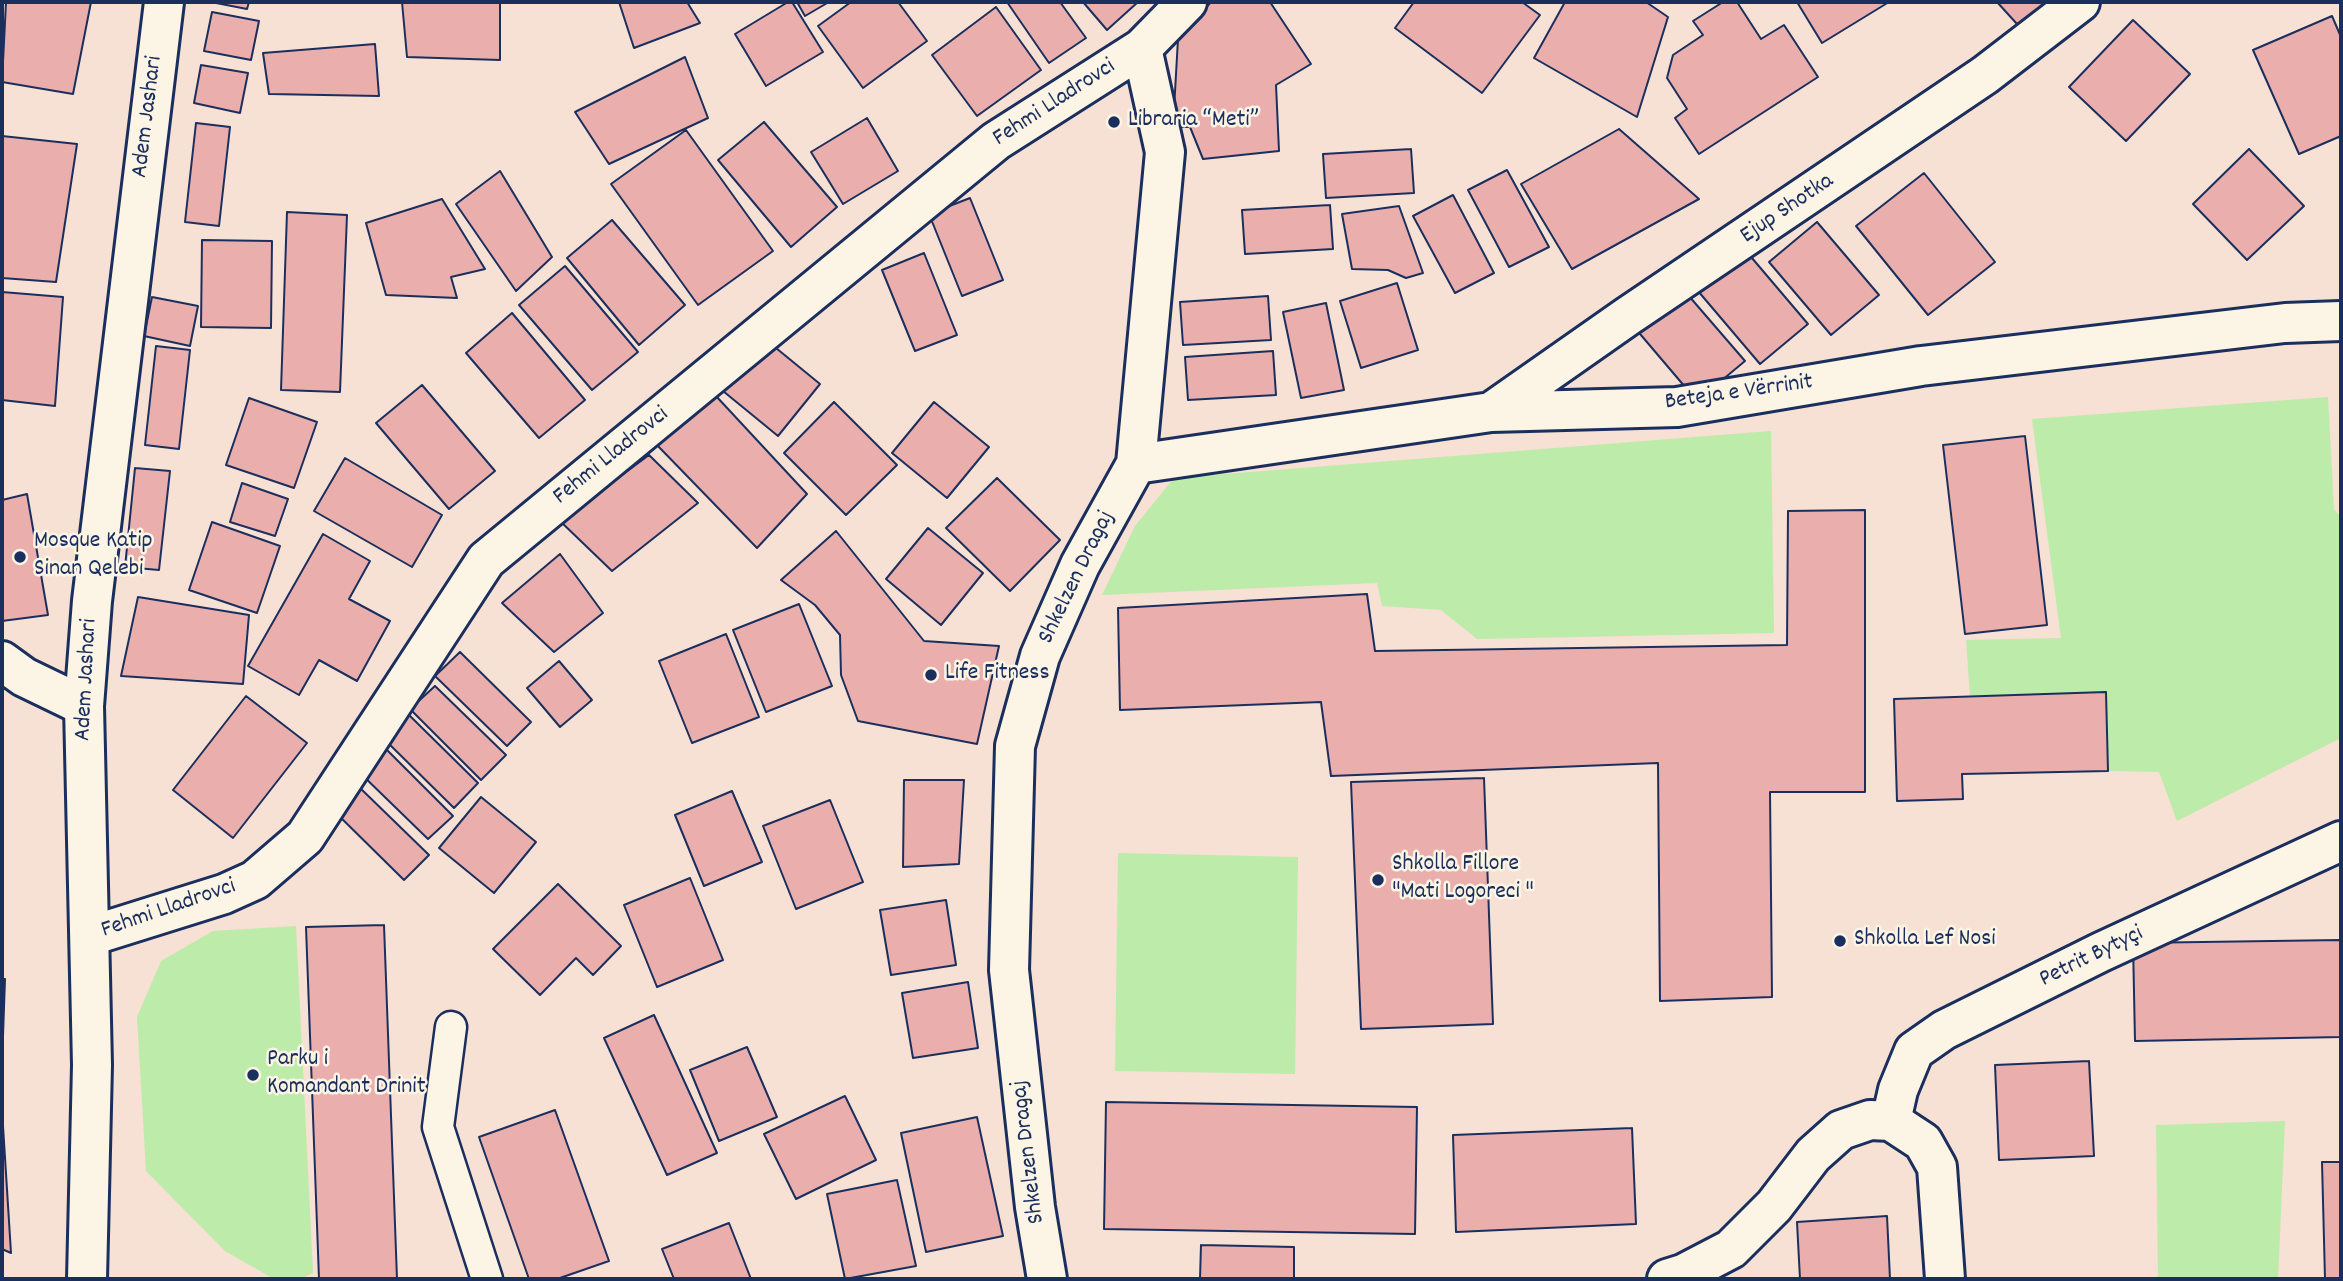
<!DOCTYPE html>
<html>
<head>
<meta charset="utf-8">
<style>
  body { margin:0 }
  #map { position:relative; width:2343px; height:1281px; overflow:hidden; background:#f7e0d4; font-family:Dekko,sans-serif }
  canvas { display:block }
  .frame { position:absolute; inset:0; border:4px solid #1b2f5e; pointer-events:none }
</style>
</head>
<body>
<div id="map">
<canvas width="2343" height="1281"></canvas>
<div class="frame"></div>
</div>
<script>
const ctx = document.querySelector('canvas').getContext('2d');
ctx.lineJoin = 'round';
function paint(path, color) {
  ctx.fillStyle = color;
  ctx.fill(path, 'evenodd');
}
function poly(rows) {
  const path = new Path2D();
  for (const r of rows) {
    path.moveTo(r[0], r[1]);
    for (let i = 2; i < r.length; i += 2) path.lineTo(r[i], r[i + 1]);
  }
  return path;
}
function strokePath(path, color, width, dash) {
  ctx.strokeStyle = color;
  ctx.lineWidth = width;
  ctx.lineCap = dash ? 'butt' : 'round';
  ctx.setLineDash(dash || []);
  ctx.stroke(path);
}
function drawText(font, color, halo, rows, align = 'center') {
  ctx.font = font + ' Dekko,sans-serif';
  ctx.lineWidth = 5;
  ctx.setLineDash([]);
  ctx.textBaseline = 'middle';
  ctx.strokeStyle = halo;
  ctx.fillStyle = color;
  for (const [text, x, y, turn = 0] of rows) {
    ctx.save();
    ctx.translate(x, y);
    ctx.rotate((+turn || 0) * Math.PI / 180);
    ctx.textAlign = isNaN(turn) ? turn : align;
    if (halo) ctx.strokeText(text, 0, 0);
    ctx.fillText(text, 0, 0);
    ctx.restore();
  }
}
paint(poly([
  [2328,397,2334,509,2341,518,2341,738,2177,821,2159,772,2108,771,2106,692,1970,696,1966,640,2061,638,2032,419],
  [1771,431,1774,633,1477,639,1441,610,1382,606,1377,583,1102,595,1135,526,1174,478],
  [1118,853,1298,857,1295,1074,1115,1071],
  [296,926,313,1273,300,1279,274,1279,225,1251,146,1171,137,1017,161,961,213,931],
  [2285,1121,2278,1279,2158,1279,2156,1125]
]), '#bdeba9');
const building = poly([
  [6,2,91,2,73,94,2,82,6,2],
  [211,2,249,2,247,9,211,2],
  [402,2,500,2,500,60,407,57,402,2],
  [619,2,687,2,700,23,634,48,619,2],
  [788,2,792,2,823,52,766,86,735,34,788,2],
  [797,2,829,2,805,16,797,2],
  [851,2,898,2,927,41,863,88,818,26,851,2],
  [1007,2,1060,2,1086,38,1049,63,1007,2],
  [1083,2,1138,2,1107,30,1083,2],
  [1211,2,1270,2,1311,64,1276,85,1279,151,1203,159,1190,127,1173,127,1178,39,1211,2],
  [1414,2,1522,2,1540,15,1482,93,1395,28,1414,2],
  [1565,2,1646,2,1668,17,1637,117,1534,58,1565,2],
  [1723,2,1737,2,1761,39,1784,25,1818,77,1699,154,1675,118,1687,109,1667,78,1673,55,1703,35,1693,21,1723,2],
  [1797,2,1889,2,1822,43,1797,2],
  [1997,2,2052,2,2017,24,1997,2],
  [996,7,1041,70,977,116,932,55,996,7],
  [212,12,259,21,251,60,204,51,212,12],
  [2332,16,2341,37,2341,136,2299,154,2253,50,2332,16],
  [2133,20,2190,74,2126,141,2069,87,2133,20],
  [375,44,379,96,269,94,263,53,375,44],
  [685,57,708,118,609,164,575,112,685,57],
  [201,65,248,73,240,113,194,103,201,65],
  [867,118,898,171,843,204,811,152,867,118],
  [764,122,837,207,791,247,718,160,764,122],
  [196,123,230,127,219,226,185,222,196,123],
  [1619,129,1699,199,1572,269,1521,184,1619,129],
  [686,130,773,251,698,305,611,184,686,130],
  [2,136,77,144,56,282,2,278,2,136],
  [1411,149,1414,193,1326,198,1323,154,1411,149],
  [2249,149,2304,206,2247,260,2193,204,2249,149],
  [1507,170,1549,247,1509,267,1468,190,1507,170],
  [500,171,552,257,516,291,456,204,500,171],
  [1924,173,1995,262,1928,315,1856,226,1924,173],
  [1453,195,1494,273,1455,293,1413,216,1453,195],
  [970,198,1003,280,962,296,929,214,970,198],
  [442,199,485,269,451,277,457,298,386,295,366,223,442,199],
  [1330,205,1333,249,1245,254,1242,210,1330,205],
  [1399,206,1423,273,1406,278,1388,270,1352,269,1342,214,1399,206],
  [287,212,347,215,340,392,281,390,287,212],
  [612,220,685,305,639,345,567,258,612,220],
  [1817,222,1879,295,1831,335,1769,262,1817,222],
  [202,240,272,241,271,328,201,327,202,240],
  [1746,251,1808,324,1760,364,1698,291,1746,251],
  [924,253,957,335,915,351,882,270,924,253],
  [565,266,638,352,592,390,519,305,565,266],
  [1397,283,1418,350,1361,368,1340,301,1397,283],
  [1682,288,1745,361,1697,401,1635,328,1682,288],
  [2,292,63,297,55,406,2,400,2,292],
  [1268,296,1271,340,1183,345,1180,302,1268,296],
  [152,297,198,306,190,346,144,336,152,297],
  [1326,303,1344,390,1301,398,1283,312,1326,303],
  [512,313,585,400,539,438,466,353,512,313],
  [765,339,820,384,778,436,723,391,765,339],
  [156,346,190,350,179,449,145,445,156,346],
  [1273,351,1276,395,1188,400,1185,357,1273,351],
  [422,385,495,471,449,509,376,423,422,385],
  [716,396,807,494,757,548,656,444,716,396],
  [249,398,317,422,294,488,226,465,249,398],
  [834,402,897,465,846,515,784,453,834,402],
  [934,402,989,447,947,498,892,453,934,402],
  [2025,436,2047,625,1965,634,1943,445,2025,436],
  [649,455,698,503,612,571,560,521,649,455],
  [345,458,442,515,412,567,314,511,345,458],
  [135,468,170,471,159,570,125,567,135,468],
  [997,478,1060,540,1010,591,946,528,997,478],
  [242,483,288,499,275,536,230,522,242,483],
  [27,494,48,615,2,621,2,500,27,494],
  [1865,510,1865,792,1770,792,1772,997,1660,1001,1658,763,1331,776,1321,702,1120,710,1118,608,1367,594,1375,651,1787,645,1788,511,1865,510],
  [212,522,280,546,257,613,189,590,212,522],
  [928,528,983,573,941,625,886,579,928,528],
  [836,531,924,641,999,646,977,744,858,721,841,675,840,635,815,605,781,580,836,531],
  [323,534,370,561,349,599,390,621,357,681,319,660,299,695,248,666,323,534],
  [560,554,603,613,554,652,502,603,560,554],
  [138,597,249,615,243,684,121,676,138,597],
  [799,604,832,686,766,712,733,630,799,604],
  [726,634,759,717,692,743,659,661,726,634],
  [460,652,531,722,507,746,435,676,460,652],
  [559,661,592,700,560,727,527,688,559,661],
  [435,686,506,755,481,780,410,709,435,686],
  [2106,692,2108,771,1962,774,1963,799,1897,801,1894,699,2106,692],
  [246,696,307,743,233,838,173,790,246,696],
  [407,713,478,783,454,808,382,737,407,713],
  [382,745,453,816,428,839,357,770,382,745],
  [1484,778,1493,1024,1361,1029,1351,782,1484,778],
  [904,780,964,780,959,864,903,867,904,780],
  [358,786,429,855,404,880,333,810,358,786],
  [732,791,762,862,704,886,675,815,732,791],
  [481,797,536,842,494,893,439,848,481,797],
  [830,800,863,882,796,909,763,826,830,800],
  [690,878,723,960,657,987,624,905,690,878],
  [558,884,621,946,593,975,576,958,540,995,493,949,558,884],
  [946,900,956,965,891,975,880,910,946,900],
  [384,925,397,1279,319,1279,306,927,384,925],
  [2341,940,2341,1037,2135,1041,2133,943,2341,940],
  [2,979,5,979,2,1064,2,979],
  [968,982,978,1048,913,1058,902,993,968,982],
  [654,1015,717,1153,667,1175,604,1038,654,1015],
  [747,1047,777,1117,719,1141,690,1070,747,1047],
  [2089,1061,2094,1156,1999,1160,1995,1065,2089,1061],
  [845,1096,876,1160,796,1199,764,1134,845,1096],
  [1106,1102,1417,1107,1415,1234,1104,1229,1106,1102],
  [2,1110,11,1253,2,1249,2,1110],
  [555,1110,609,1261,557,1279,529,1279,479,1137,555,1110],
  [977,1117,1003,1236,926,1252,901,1133,977,1117],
  [1632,1128,1636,1224,1456,1232,1453,1135,1632,1128],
  [2322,1162,2341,1162,2341,1279,2325,1279,2322,1162],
  [897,1180,916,1266,845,1279,827,1194,897,1180],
  [1887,1216,1890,1279,1800,1279,1797,1222,1887,1216],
  [729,1223,751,1279,674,1279,662,1249,729,1223],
  [1201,1245,1294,1247,1294,1279,1200,1279,1201,1245]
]);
paint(building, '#eaafac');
strokePath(building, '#1b2f5e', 2);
const lane = poly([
  [451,1027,438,1127,487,1279]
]);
const street = poly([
  [1491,412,1628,316,1985,75,2080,2],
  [1136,464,1491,412,1677,407,1921,366,2285,323,2341,321],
  [2,661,24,677,84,706],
  [90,936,224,894,255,880,305,837,486,560,996,141,1142,48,1187,2],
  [1891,1121,1898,1090,1914,1051,1944,1030,2101,952,2341,841],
  [1047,1279,1035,1207,1009,970,1015,746,1040,656,1080,565,1136,464,1165,152,1142,48]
]);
const secondary = poly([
  [87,1279,92,1065,84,706,92,601,164,2],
  [1667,1279,1683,1274,1731,1249,1774,1206,1813,1155,1841,1130,1870,1120,1891,1121,1923,1142,1937,1167,1945,1279]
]);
strokePath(lane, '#1b2f5e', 35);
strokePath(street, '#1b2f5e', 44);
strokePath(secondary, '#1b2f5e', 44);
strokePath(lane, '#fcf5e5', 30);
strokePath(street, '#fcf5e5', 38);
strokePath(secondary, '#fcf5e5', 38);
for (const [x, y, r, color] of [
  [1114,122,7,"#1b2f5e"],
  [20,557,7,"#1b2f5e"],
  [931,675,7,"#1b2f5e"],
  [1378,880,7,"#1b2f5e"],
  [1840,941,7,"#1b2f5e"],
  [253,1075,7,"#1b2f5e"]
]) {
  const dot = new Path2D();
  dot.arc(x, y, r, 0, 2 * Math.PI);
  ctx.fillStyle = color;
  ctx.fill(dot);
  strokePath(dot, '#fcf5e5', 2.5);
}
drawText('24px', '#1b2f5e', '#fcf5e5', [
  ["Fehmi Lladrovci",1055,104,-33],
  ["Adem Jashari",149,117,-83],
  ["Ejup Shotka",1788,210,-34],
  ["Beteja e Vërrinit",1739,394,-8],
  ["Fehmi Lladrovci",612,457,-39],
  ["Shkelzen Dragaj",1078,578,-64],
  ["Adem Jashari",88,680,-87],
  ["Fehmi Lladrovci",169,910,-19],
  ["Petrit Bytyçi",2092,958,-26],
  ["Shkelzen Dragaj",1030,1152,-97]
]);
drawText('24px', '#1b2f5e', '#fcf5e5', [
  ["Libraria “Meti”",1128,122],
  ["Mosque Katip",34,543],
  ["Sinan Qelebi",34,571],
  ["Life Fitness",945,675],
  ["Shkolla Fillore",1392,866],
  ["\"Mati Logoreci \"",1392,894],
  ["Shkolla Lef Nosi",1854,941],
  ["Parku i",267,1061],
  ["Komandant Drinit",267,1089]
], 'left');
</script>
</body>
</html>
